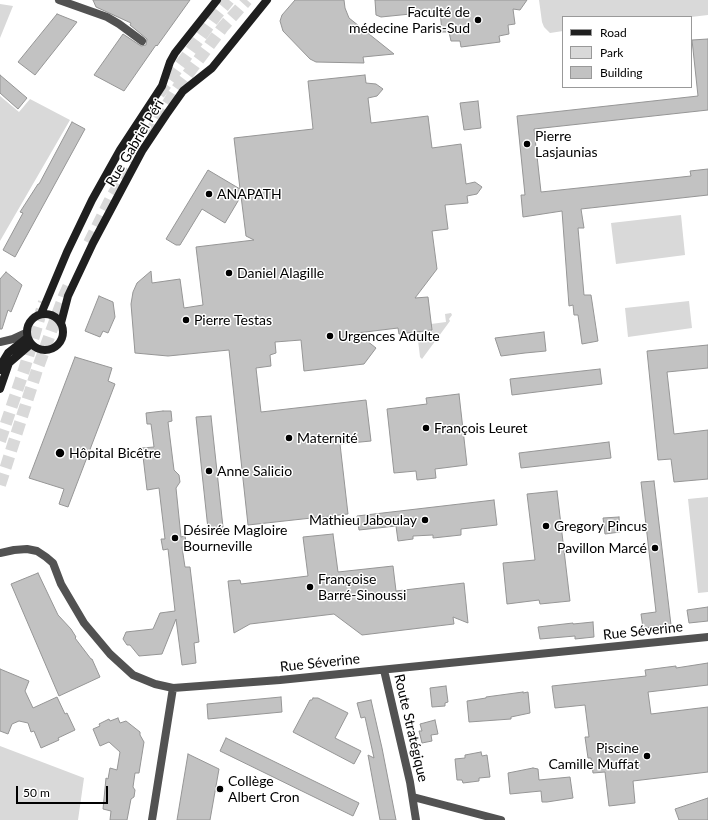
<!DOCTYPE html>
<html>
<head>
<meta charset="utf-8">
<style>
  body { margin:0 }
  #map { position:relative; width:708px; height:820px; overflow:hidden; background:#fff; font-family:Lato,sans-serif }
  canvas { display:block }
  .legend { position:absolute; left:562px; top:16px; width:130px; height:72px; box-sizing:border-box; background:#fff; border:1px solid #999; margin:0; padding:5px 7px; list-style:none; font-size:12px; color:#000 }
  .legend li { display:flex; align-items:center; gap:8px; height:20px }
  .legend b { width:20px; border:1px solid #999 }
  .scale { position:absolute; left:16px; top:786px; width:92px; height:18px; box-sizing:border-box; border:2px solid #000; border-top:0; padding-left:5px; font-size:12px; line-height:14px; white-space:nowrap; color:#000; -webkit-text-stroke:3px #fff; paint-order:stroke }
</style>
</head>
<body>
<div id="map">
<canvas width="708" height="820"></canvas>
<ul class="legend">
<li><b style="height:5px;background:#1f1f1f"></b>Road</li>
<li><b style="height:11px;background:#d9d9d9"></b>Park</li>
<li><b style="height:11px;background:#c2c2c2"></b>Building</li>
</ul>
<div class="scale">50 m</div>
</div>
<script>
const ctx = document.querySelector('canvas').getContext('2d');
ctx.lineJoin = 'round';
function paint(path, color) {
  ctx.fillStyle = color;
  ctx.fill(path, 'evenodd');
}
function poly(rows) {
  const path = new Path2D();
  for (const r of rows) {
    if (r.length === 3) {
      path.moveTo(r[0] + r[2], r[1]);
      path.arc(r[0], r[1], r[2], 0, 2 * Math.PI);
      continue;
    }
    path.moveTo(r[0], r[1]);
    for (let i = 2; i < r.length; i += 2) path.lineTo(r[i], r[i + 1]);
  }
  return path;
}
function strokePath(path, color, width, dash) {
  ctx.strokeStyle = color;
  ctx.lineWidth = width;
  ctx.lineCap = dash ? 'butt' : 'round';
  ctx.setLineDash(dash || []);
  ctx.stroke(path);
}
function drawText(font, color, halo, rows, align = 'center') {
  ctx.font = font + ' Lato,sans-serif';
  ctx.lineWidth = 3;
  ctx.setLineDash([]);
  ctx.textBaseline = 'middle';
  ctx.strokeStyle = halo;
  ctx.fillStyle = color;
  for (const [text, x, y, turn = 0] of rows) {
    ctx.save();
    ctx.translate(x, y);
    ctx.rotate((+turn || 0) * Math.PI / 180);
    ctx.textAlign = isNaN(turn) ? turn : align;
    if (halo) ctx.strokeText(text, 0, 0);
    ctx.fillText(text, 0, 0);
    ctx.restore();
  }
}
paint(poly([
  [539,0,708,0,708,15,691,17,563,17,563,31,550,33,544,27,542,22],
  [0,4,13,6,0,38],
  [0,96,19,112,30,99,70,120,0,241],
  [681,215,685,255,616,264,611,223],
  [689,301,692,328,628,337,625,308],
  [451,313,452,315,449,319,450,321,422,359,420,357,417,331,432,330,431,324,446,322,445,314],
  [708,497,708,592,698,593,688,499],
  [0,746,84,778,78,820,0,820]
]), '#d9d9d9');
const building = poly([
  [93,0,190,0,157,46,156,45,124,91,94,75,123,34,141,46,146,45,147,39,130,25,131,23,96,7,93,0],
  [295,0,344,0,345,8,349,18,394,54,363,57,364,63,316,62,310,59,283,31,280,21,282,15,295,0],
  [375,0,527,0,520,10,513,9,515,24,508,25,509,34,499,36,500,42,461,47,460,41,451,41,449,32,442,32,440,11,381,17,376,15,375,0],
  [57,14,77,22,35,75,18,62,57,14],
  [708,39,708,110,534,129,541,192,691,176,690,171,708,169,708,195,581,209,584,228,578,228,584,295,591,295,598,341,582,344,578,315,574,315,573,305,569,306,562,211,523,217,521,195,525,195,517,116,698,96,692,40,708,39],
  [0,75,27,98,18,109,0,93,0,75],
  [365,75,366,83,376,84,383,89,377,96,368,98,371,123,428,116,432,148,461,144,466,184,475,182,482,187,477,194,467,196,468,203,445,205,448,229,432,231,437,269,415,298,428,297,432,330,399,334,398,328,357,333,376,348,364,364,304,371,301,340,275,342,276,353,270,355,271,366,256,368,261,412,366,400,371,441,340,444,348,514,248,525,229,350,168,356,135,353,131,304,133,292,137,283,151,271,152,283,180,279,184,308,203,305,196,247,254,240,246,236,241,196,225,223,202,209,180,245,176,245,166,239,208,170,240,189,234,138,313,129,308,81,365,75],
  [478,101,481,128,464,130,460,103,478,101],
  [72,122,85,129,15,257,3,250,23,213,20,212,38,184,39,184,72,122],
  [6,272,22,285,11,312,8,310,2,329,0,329,0,279,6,272],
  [99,296,113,302,115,317,108,333,103,331,100,337,85,331,99,296],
  [544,332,546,351,525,353,501,356,495,338,544,332],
  [708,345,708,368,667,372,674,434,708,430,708,479,674,482,671,459,658,460,647,351,708,345],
  [75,357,112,368,108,381,115,384,68,507,59,504,64,489,29,478,75,357],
  [600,369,602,384,512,395,510,379,600,369],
  [459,394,467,465,435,469,436,478,417,480,416,471,394,473,387,409,427,404,426,398,459,394],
  [163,411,171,411,172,421,168,422,174,470,179,475,180,482,176,488,181,537,185,536,187,547,182,547,185,567,190,567,199,642,194,643,196,663,182,665,176,619,162,654,139,656,130,645,127,645,123,639,126,632,153,629,160,613,175,611,168,549,163,550,161,539,165,539,159,488,147,490,142,448,154,447,151,424,147,424,146,413,163,411],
  [211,416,223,527,208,529,196,417,211,416],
  [609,442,611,458,521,468,519,453,609,442],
  [654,481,671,625,643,628,641,614,656,612,641,482,654,481],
  [557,491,570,601,540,604,539,600,507,604,503,563,535,560,527,494,557,491],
  [494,500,497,525,461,529,461,535,433,538,433,535,413,536,413,539,398,541,396,526,359,530,357,516,494,500],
  [619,517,620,532,605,534,603,518,619,517],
  [333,534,338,572,393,566,396,591,464,583,468,623,453,617,454,624,362,635,334,614,250,624,234,633,228,581,240,580,241,584,308,576,303,537,333,534],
  [38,573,58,615,71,629,76,637,75,638,91,659,92,659,100,677,59,696,11,584,38,573],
  [708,607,708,621,689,623,687,610,708,607],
  [593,622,594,637,575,639,575,636,540,639,538,627,573,623,573,624,593,622],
  [708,663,708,685,648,692,651,714,708,707,708,772,633,781,635,803,609,806,605,772,593,773,591,758,588,758,585,737,589,737,585,705,555,708,552,686,646,676,645,670,676,666,676,668,708,663],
  [0,669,29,681,25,691,33,708,57,697,65,714,67,713,75,730,58,738,59,740,41,748,34,731,31,732,28,723,19,721,12,724,8,734,0,731,0,669],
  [446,686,448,702,445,703,445,706,432,707,430,688,446,686],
  [523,692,523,693,528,692,530,713,511,717,511,719,469,722,467,701,486,698,486,697,523,692],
  [281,697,282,712,208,719,207,704,281,697],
  [313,698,318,698,348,713,335,738,361,751,354,764,293,732,310,700,312,700,313,698],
  [371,700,382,748,396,820,380,820,368,755,374,758,365,717,361,718,357,703,371,700],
  [118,718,120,723,126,721,140,732,140,735,144,742,139,773,135,773,133,787,135,790,134,797,131,799,127,820,110,820,111,811,103,809,106,778,108,779,110,768,117,770,120,752,109,742,100,746,93,729,100,726,99,724,109,719,110,721,118,718],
  [435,720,438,734,431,735,432,741,422,743,419,731,422,731,420,724,435,720],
  [226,738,359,803,353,816,220,751,226,738],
  [481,752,482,756,487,755,490,777,479,778,479,781,463,783,462,780,457,780,455,759,465,758,465,755,481,752],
  [188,754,219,769,210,820,177,820,188,754],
  [533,768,538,769,539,780,570,777,573,798,547,802,542,802,541,791,510,794,508,773,533,768],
  [708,798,708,820,679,820,675,809,708,798]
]);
paint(building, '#c2c2c2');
strokePath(building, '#969696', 1);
strokePath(poly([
  [159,94,215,17,229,0],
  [149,135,176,90,223,27,247,0],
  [89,243,111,198,133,161],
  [0,441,24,370,44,302],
  [0,485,37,370,64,296,70,283]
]), '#d9d9d9', 12, [12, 6]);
strokePath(poly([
  [59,0,107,17,119,24,142,41],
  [0,342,13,339,26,333],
  [0,553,14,550,27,549,37,551,46,557,53,563,61,584,84,623,110,654,133,675,155,684,173,688,280,680,708,637],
  [384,670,410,782,416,820],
  [413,797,501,820],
  [152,820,173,688]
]), '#525252', 8);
strokePath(poly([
  [45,332,18],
  [41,314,67,252,92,200,120,150,162,86,170,62,175,53,217,0],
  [61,323,68,296,93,243,142,151,166,115,183,91,212,68,267,0],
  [0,370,2,363,8,353,27,338],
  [0,389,9,363,31,344]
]), '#1f1f1f', 8);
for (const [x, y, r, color] of [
  [478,20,4,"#000"],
  [527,144,4,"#000"],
  [209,194,4,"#000"],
  [229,273,4,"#000"],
  [186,320,4,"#000"],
  [330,336,4,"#000"],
  [426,428,4,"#000"],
  [289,438,4,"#000"],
  [60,453,5,"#000"],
  [209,471,4,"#000"],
  [425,520,4,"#000"],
  [546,526,4,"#000"],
  [175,538,4,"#000"],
  [655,548,4,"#000"],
  [310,587,4,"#000"],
  [647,756,4,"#000"],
  [220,789,4,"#000"]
]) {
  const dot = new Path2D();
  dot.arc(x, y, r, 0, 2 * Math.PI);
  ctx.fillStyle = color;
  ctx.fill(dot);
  strokePath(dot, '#fff', 1.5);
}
drawText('14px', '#000', '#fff', [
  ["Faculté de",470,12,"right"],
  ["médecine Paris-Sud",470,28,"right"],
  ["Pierre",535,136],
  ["Lasjaunias",535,152],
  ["ANAPATH",217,194],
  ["Daniel Alagille",237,273],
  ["Pierre Testas",194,320],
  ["Urgences Adulte",338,336],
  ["François Leuret",434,428],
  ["Maternité",297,438],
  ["Hôpital Bicêtre",69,453],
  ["Anne Salicio",217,471],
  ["Mathieu Jaboulay",417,520,"right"],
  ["Gregory Pincus",554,526],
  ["Désirée Magloire",183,530],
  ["Bourneville",183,546],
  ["Pavillon Marcé",647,548,"right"],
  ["Françoise",318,579],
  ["Barré-Sinoussi",318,595],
  ["Piscine",639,748,"right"],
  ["Camille Muffat",639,764,"right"],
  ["Collège",228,781],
  ["Albert Cron",228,797]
], 'left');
drawText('14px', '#000', '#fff', [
  ["Rue Gabriel Péri",135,143,-59],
  ["Rue Séverine",643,631,-6],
  ["Rue Séverine",320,663,-6],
  ["Route Stratégique",411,728,77]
]);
</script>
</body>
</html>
